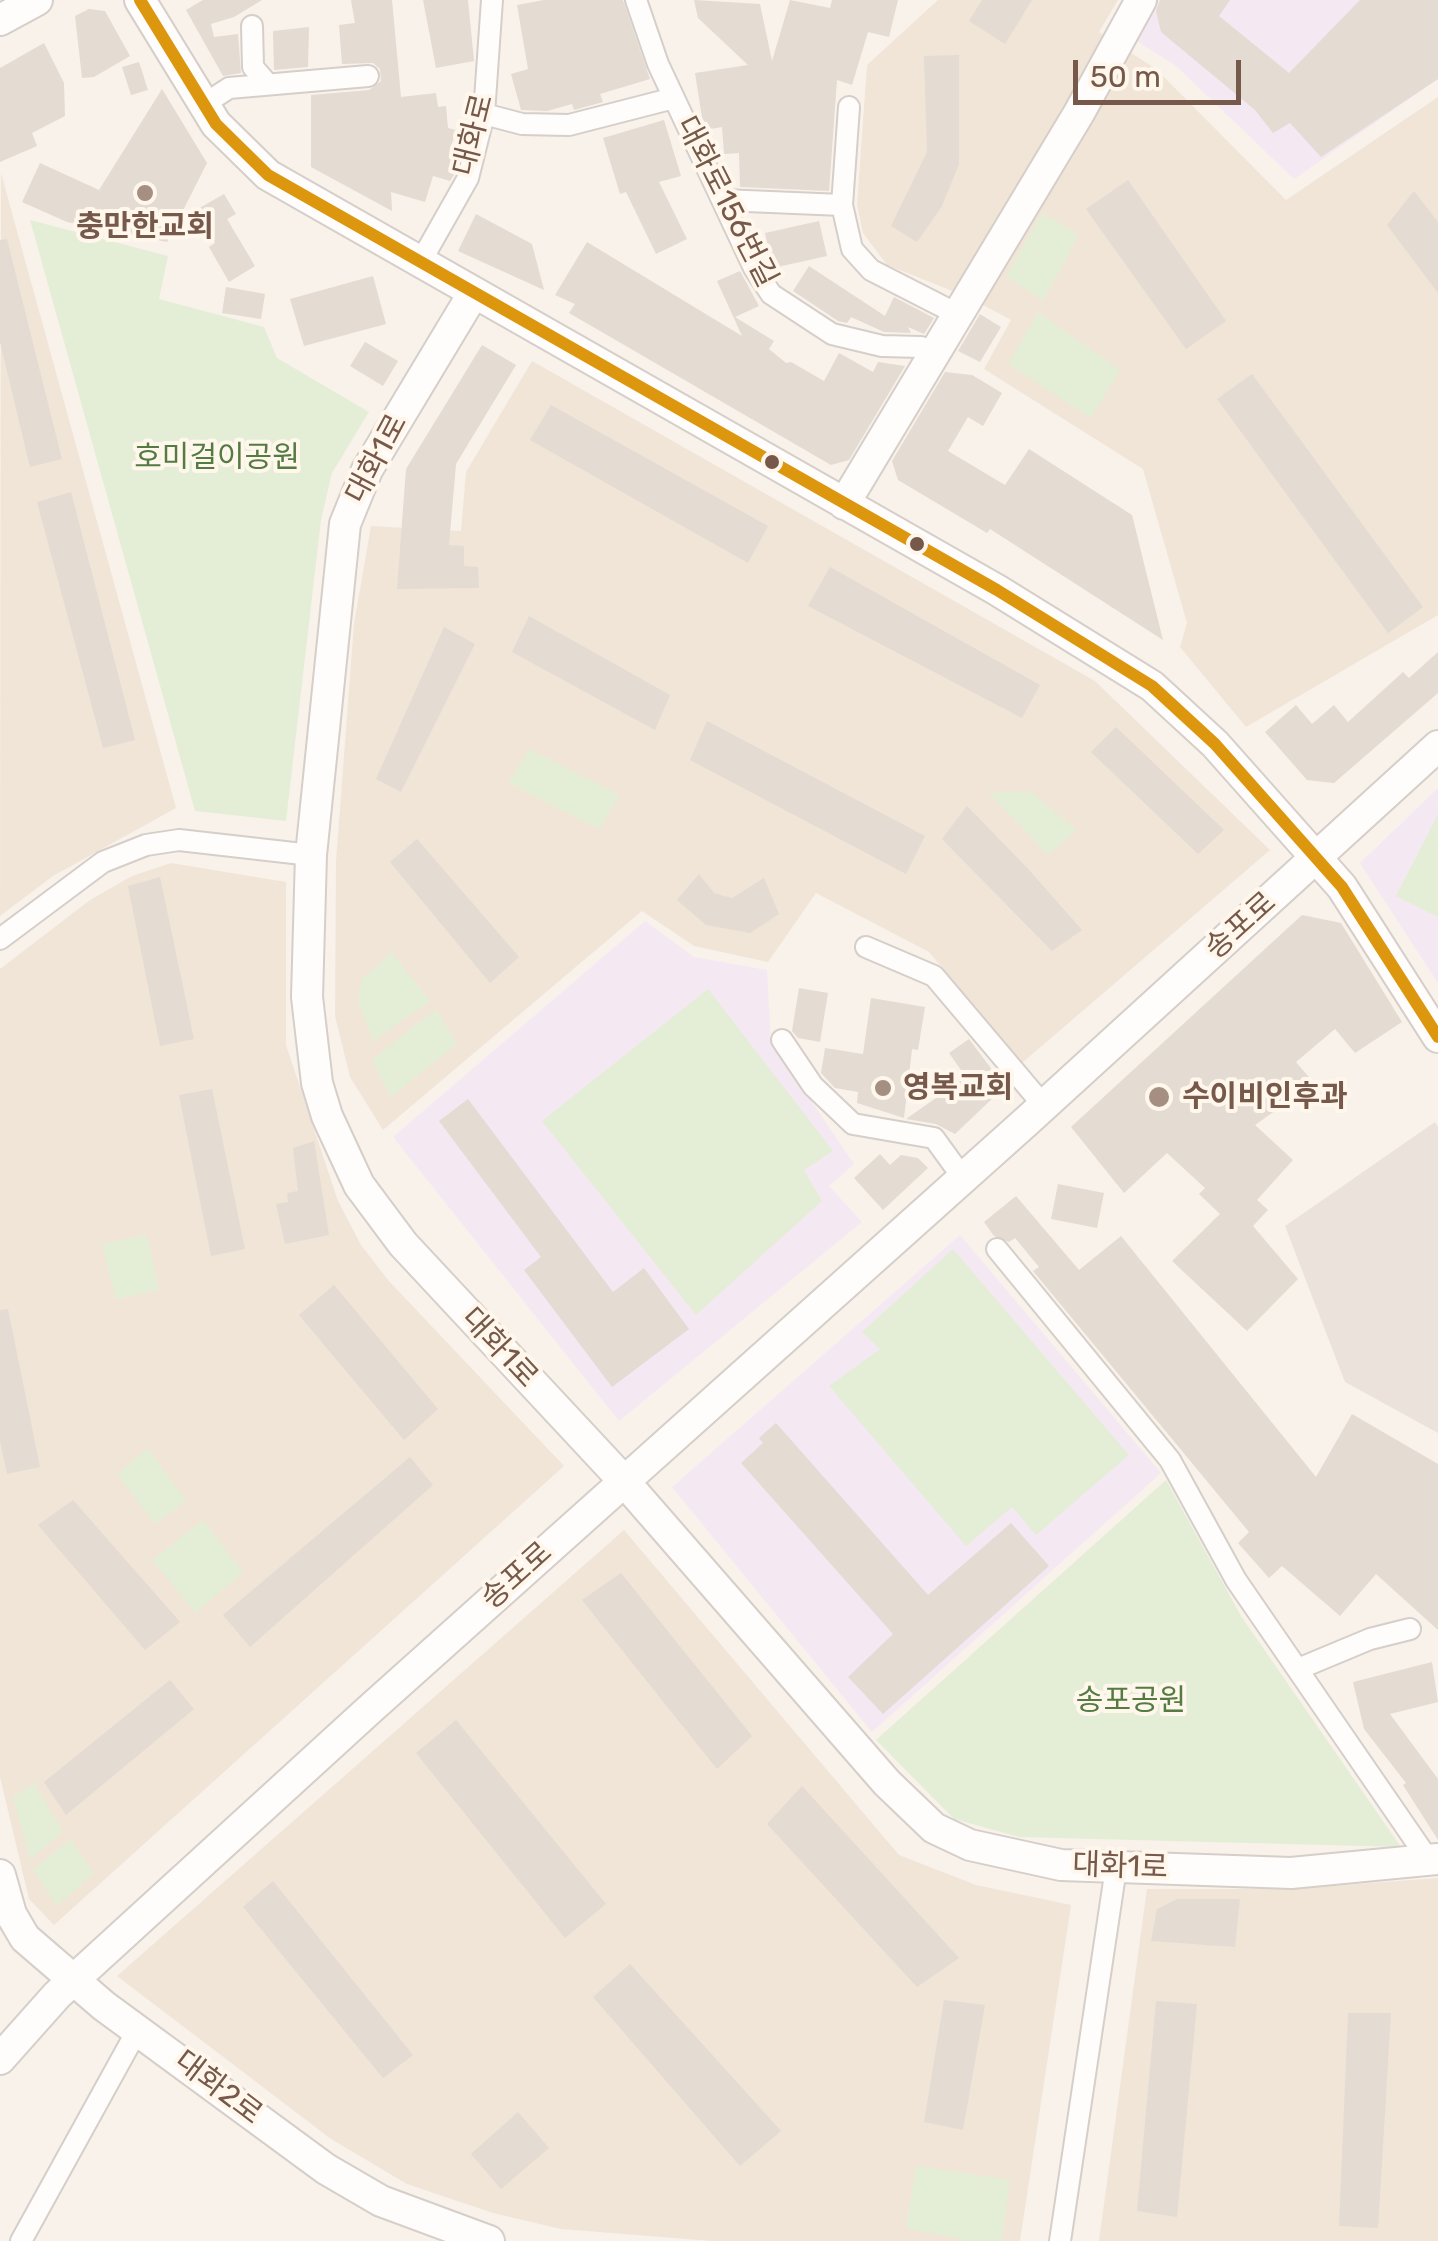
<!DOCTYPE html>
<html>
<head>
<meta charset="utf-8">
<style>
  body { margin:0 }
  #map { position:relative; width:1438px; height:2241px; overflow:hidden; background:#f8f2eb; font-family:Rubik,sans-serif }
  canvas { display:block }
  .scale { position:absolute; left:1073px; top:60px; width:168px; height:45px; box-sizing:border-box; border:5px solid #76594a; border-top:0; padding-left:12px; font-size:30px; line-height:35px; white-space:nowrap; color:#76594a; -webkit-text-stroke:8px #fff7ec; paint-order:stroke }
</style>
</head>
<body>
<div id="map">
<canvas width="1438" height="2241"></canvas>
<div class="scale">50 m</div>
</div>
<script>
const ctx = document.querySelector('canvas').getContext('2d');
ctx.lineJoin = 'round';
function paint(path, color) {
  ctx.fillStyle = color;
  ctx.fill(path, 'evenodd');
}
function poly(rows) {
  const path = new Path2D();
  for (const r of rows) {
    path.moveTo(r[0], r[1]);
    for (let i = 2; i < r.length; i += 2) path.lineTo(r[i], r[i + 1]);
  }
  return path;
}
function strokePath(path, color, width, dash) {
  ctx.strokeStyle = color;
  ctx.lineWidth = width;
  ctx.lineCap = dash ? 'butt' : 'round';
  ctx.setLineDash(dash || []);
  ctx.stroke(path);
}
function drawText(font, color, halo, rows, align = 'center') {
  ctx.font = font + ' Rubik,"Noto Sans KR",sans-serif';
  ctx.lineWidth = 8;
  ctx.setLineDash([]);
  ctx.textBaseline = 'middle';
  ctx.strokeStyle = halo;
  ctx.fillStyle = color;
  for (const [text, x, y, turn = 0] of rows) {
    ctx.save();
    ctx.translate(x, y);
    ctx.rotate((+turn || 0) * Math.PI / 180);
    ctx.textAlign = isNaN(turn) ? turn : align;
    if (halo) ctx.strokeText(text, 0, 0);
    ctx.fillText(text, 0, 0);
    ctx.restore();
  }
}
paint(poly([
  [938,0,1118,0,1099,32,1156,69,1286,200,1438,97,1438,615,1246,727,1180,647,1187,623,1143,469,984,369,1011,320,970,298,887,265,863,233,857,205,867,65],
  [1,173,176,808,53,876,0,916],
  [532,361,1095,681,1270,850,1022,1063,929,952,816,893,768,962,694,946,642,911,383,1130,350,1077,335,1016,336,861,354,624,371,526,461,531,466,472],
  [171,863,286,882,286,1045,338,1201,361,1245,388,1280,564,1466,54,1925,29,1899,0,1777,0,969,90,900,132,876],
  [624,1530,899,1855,976,1885,1071,1905,1020,2241,712,2241,561,2229,493,2213,407,2184,331,2139,117,1976],
  [1438,1878,1438,2241,1099,2241,1147,1889,1290,1889]
]), '#f1e5d8');
paint(poly([
  [1435,1122,1438,1127,1438,1433,1345,1382,1285,1226]
]), '#ebe2dc');
paint(poly([
  [1153,0,1438,0,1438,79,1294,179,1175,65,1130,37],
  [1438,788,1438,983,1360,863],
  [645,921,694,957,767,970,771,1042,854,1164,829,1186,862,1222,619,1421,393,1137],
  [960,1235,1161,1473,872,1732,672,1487]
]), '#f4e9f3');
paint(poly([
  [1042,213,1079,235,1043,301,1006,276],
  [30,220,168,256,159,299,264,327,277,358,369,412,332,473,321,520,286,821,195,811],
  [1038,312,1120,370,1091,418,1008,364],
  [529,749,620,795,599,829,509,783],
  [988,792,1031,792,1077,830,1048,855],
  [1438,814,1438,917,1396,896],
  [392,952,430,1001,373,1041,358,1002,361,980],
  [708,989,833,1151,804,1170,822,1201,696,1315,542,1121],
  [436,1009,457,1044,391,1097,372,1060],
  [147,1235,159,1290,116,1299,102,1244],
  [953,1249,1129,1455,1036,1535,1012,1507,966,1546,829,1386,880,1349,862,1332],
  [148,1448,186,1501,155,1524,117,1474],
  [1166,1480,1241,1616,1401,1847,1019,1837,954,1819,876,1740],
  [203,1520,243,1572,196,1613,152,1560],
  [34,1783,63,1832,30,1859,13,1797],
  [70,1839,94,1873,57,1906,33,1870],
  [916,2166,1010,2180,1002,2241,972,2241,906,2228]
]), '#e4eed6');
paint(poly([
  [203,0,262,0,234,17,211,24,214,37,238,34,241,73,223,76,186,10],
  [351,0,392,0,401,97,436,93,438,107,446,106,448,128,456,130,449,153,459,156,455,173,450,181,433,176,425,202,391,192,392,211,311,167,311,95,369,90,381,81,380,69,373,63,342,64,339,25,355,23],
  [423,0,468,0,474,61,436,68],
  [544,0,623,0,650,79,600,94,603,102,574,110,572,104,547,111,521,110,511,74,528,69,517,5],
  [694,0,760,4,772,61,790,0,830,8,832,0,898,0,889,37,868,32,852,85,837,80,829,191,740,187,739,153,724,154,722,127,704,130,695,73,748,65,698,18],
  [982,0,1032,0,1005,44,969,21],
  [1160,0,1230,0,1219,16,1289,73,1360,0,1438,0,1438,79,1321,157,1290,123,1273,133,1255,110,1161,32,1156,11],
  [89,9,105,11,130,56,94,77,82,78,75,16],
  [309,27,308,67,274,70,273,31],
  [44,43,64,83,65,116,32,133,37,146,0,162,0,68],
  [959,55,959,164,942,206,917,242,891,226,927,152,924,56],
  [139,62,148,90,131,95,122,67],
  [162,89,207,163,167,242,67,222,22,202,40,163,99,190],
  [664,120,681,176,659,182,687,239,656,254,626,192,620,194,603,138],
  [1128,180,1226,321,1186,349,1086,209],
  [1414,191,1438,222,1438,293,1387,225],
  [224,194,236,214,227,219,255,266,229,282,209,247,215,243,196,210],
  [476,214,532,244,544,290,458,251],
  [819,221,827,256,773,268,765,233],
  [7,239,62,459,30,467,0,342,0,240],
  [587,242,742,336,717,281,740,271,759,306,735,317,774,341,769,349,786,363,791,362,824,381,839,353,873,372,878,362,905,366,849,460,831,465,569,313,575,304,555,295],
  [809,266,885,316,894,297,934,318,924,334,908,327,911,333,884,332,851,317,847,323,838,321,793,291],
  [373,276,386,324,304,346,290,299],
  [226,287,265,294,261,319,222,313],
  [980,314,1001,327,980,362,958,351],
  [365,342,398,361,383,386,350,366],
  [482,345,516,365,456,464,449,545,464,546,464,566,478,567,479,588,397,589,406,469],
  [945,372,972,375,1002,393,983,426,968,417,948,451,1005,485,1029,449,1132,515,1163,640,990,529,987,533,898,480,892,461],
  [1252,374,1423,607,1388,633,1217,399],
  [551,405,768,526,748,563,530,440],
  [71,492,135,740,103,748,37,502],
  [830,567,1040,685,1022,718,808,606],
  [529,616,670,695,655,730,512,652],
  [444,627,475,644,401,792,376,779],
  [1438,652,1438,693,1334,783,1307,780,1265,732,1296,705,1312,724,1334,705,1348,722,1403,672,1409,678],
  [707,721,925,836,906,874,690,760],
  [1116,727,1224,830,1198,854,1091,752],
  [967,806,1029,870,1082,930,1052,951,942,839],
  [417,839,519,957,490,983,390,862],
  [699,874,714,893,732,898,764,878,779,914,750,933,706,925,677,900],
  [160,877,194,1039,160,1046,128,886],
  [1302,915,1341,923,1402,1022,1355,1053,1335,1029,1296,1062,1314,1083,1255,1125,1293,1160,1257,1200,1268,1210,1253,1226,1298,1279,1247,1331,1172,1261,1220,1214,1199,1194,1205,1188,1167,1153,1124,1193,1071,1127],
  [799,988,828,993,820,1042,798,1038,792,1031],
  [871,998,925,1007,918,1050,912,1049,904,1118,857,1103,858,1092,835,1088,821,1073,825,1048,863,1054],
  [969,1039,996,1075,995,1096,955,1134,936,1124,906,1119,966,1077,949,1053],
  [212,1089,245,1249,211,1256,179,1095],
  [468,1099,613,1292,644,1268,689,1329,612,1387,524,1270,541,1257,439,1121],
  [314,1141,329,1235,285,1244,276,1204,288,1202,287,1193,298,1191,293,1148],
  [880,1154,890,1165,901,1155,918,1158,928,1168,883,1210,854,1178],
  [1058,1184,1104,1193,1097,1228,1051,1219],
  [1016,1196,1079,1270,1121,1236,1316,1477,1352,1414,1438,1464,1438,1630,1376,1574,1340,1616,1282,1566,1269,1578,1238,1543,1249,1532,1033,1271,1039,1267,1015,1238,1009,1242,994,1236,984,1222],
  [334,1285,438,1409,404,1440,299,1315],
  [8,1309,40,1467,7,1474,0,1441,0,1310],
  [776,1423,928,1595,1011,1523,1049,1566,883,1714,848,1677,893,1634,741,1463,763,1443,759,1438],
  [410,1457,433,1485,250,1647,223,1615],
  [73,1500,180,1622,145,1650,38,1525],
  [621,1573,752,1736,717,1769,582,1600],
  [1432,1662,1438,1702,1390,1714,1438,1779,1438,1840,1403,1785,1406,1783,1364,1729,1353,1682],
  [170,1680,194,1709,66,1815,44,1782],
  [456,1720,606,1904,565,1938,416,1753],
  [802,1786,959,1958,917,1987,767,1824],
  [273,1881,413,2055,383,2078,243,1907],
  [1177,1899,1240,1899,1235,1947,1151,1941,1157,1909],
  [630,1964,781,2131,740,2166,593,1997],
  [944,2000,985,2005,963,2130,924,2122],
  [1156,2001,1197,2004,1177,2217,1137,2211],
  [1348,2013,1391,2013,1378,2228,1339,2226],
  [518,2112,549,2148,501,2189,471,2154]
]), '#e4dbd2');
const street = poly([
  [636,0,658,64,754,268,771,294,832,334,882,346,921,347,936,355],
  [252,26,253,67,266,82],
  [203,105,229,88,368,76],
  [849,107,842,205,852,249,871,270,959,315],
  [484,114,522,124,569,125,674,98],
  [723,200,842,205],
  [421,261,468,178,484,114,492,0],
  [0,939,103,862,146,845,179,840,311,855],
  [866,947,934,976,1044,1106],
  [782,1040,813,1086,853,1124,934,1138,963,1178],
  [997,1249,1170,1460,1236,1580,1430,1862],
  [1298,1669,1370,1639,1410,1629],
  [21,2241,138,2029],
  [1060,2241,1116,1868]
]);
const secondary = poly([
  [140,0,216,124,268,175,997,590,1152,686,1215,744,1342,887,1438,1037],
  [0,20,37,0],
  [473,294,367,470,345,524,311,855,307,997,317,1083,327,1116,359,1185,403,1244,623,1480,887,1783,934,1828,970,1845,1061,1865,1291,1873,1438,1859],
  [844,504,1079,113,1141,0],
  [0,1875,11,1914,25,1938,104,2006,326,2169,381,2201,489,2241],
  [0,2059,57,1995,369,1710,1028,1120,1438,746]
]);
strokePath(street, '#d6cec8', 24);
strokePath(secondary, '#d6cec8', 34);
strokePath(street, '#fefdfc', 20);
strokePath(secondary, '#fefdfc', 30);
strokePath(poly([
  [140,0,216,124,268,175,997,590,1152,686,1215,744,1342,887,1438,1037]
]), '#dd970f', 12);
for (const [x, y, r, color] of [
  [145,193,10,"#a48f82"],
  [772,462,9,"#76594a"],
  [917,544,9,"#76594a"],
  [883,1088,10,"#a48f82"],
  [1159,1097,12,"#a48f82"]
]) {
  const dot = new Path2D();
  dot.arc(x, y, r, 0, 2 * Math.PI);
  ctx.fillStyle = color;
  ctx.fill(dot);
  strokePath(dot, '#fff7ec', 4);
}
drawText('30px', '#76594a', '#fff7ec', [
  ["대화로",474,135,-76],
  ["대화로156번길",726,202,63],
  ["대화1로",377,459,-62],
  ["송포로",1241,926,-42],
  ["대화1로",499,1348,47],
  ["송포로",517,1576,-42],
  ["대화1로",1120,1867,2],
  ["대화2로",218,2088,37]
]);
drawText('bold 30px', '#76594a', '#fff7ec', [
  ["충만한교회",145,227,"center"],
  ["영복교회",903,1088],
  ["수이비인후과",1182,1097]
], 'left');
drawText('30px', '#547c42', '#fff7ec', [
  ["호미걸이공원",217,458],
  ["송포공원",1131,1701]
]);
</script>
</body>
</html>
